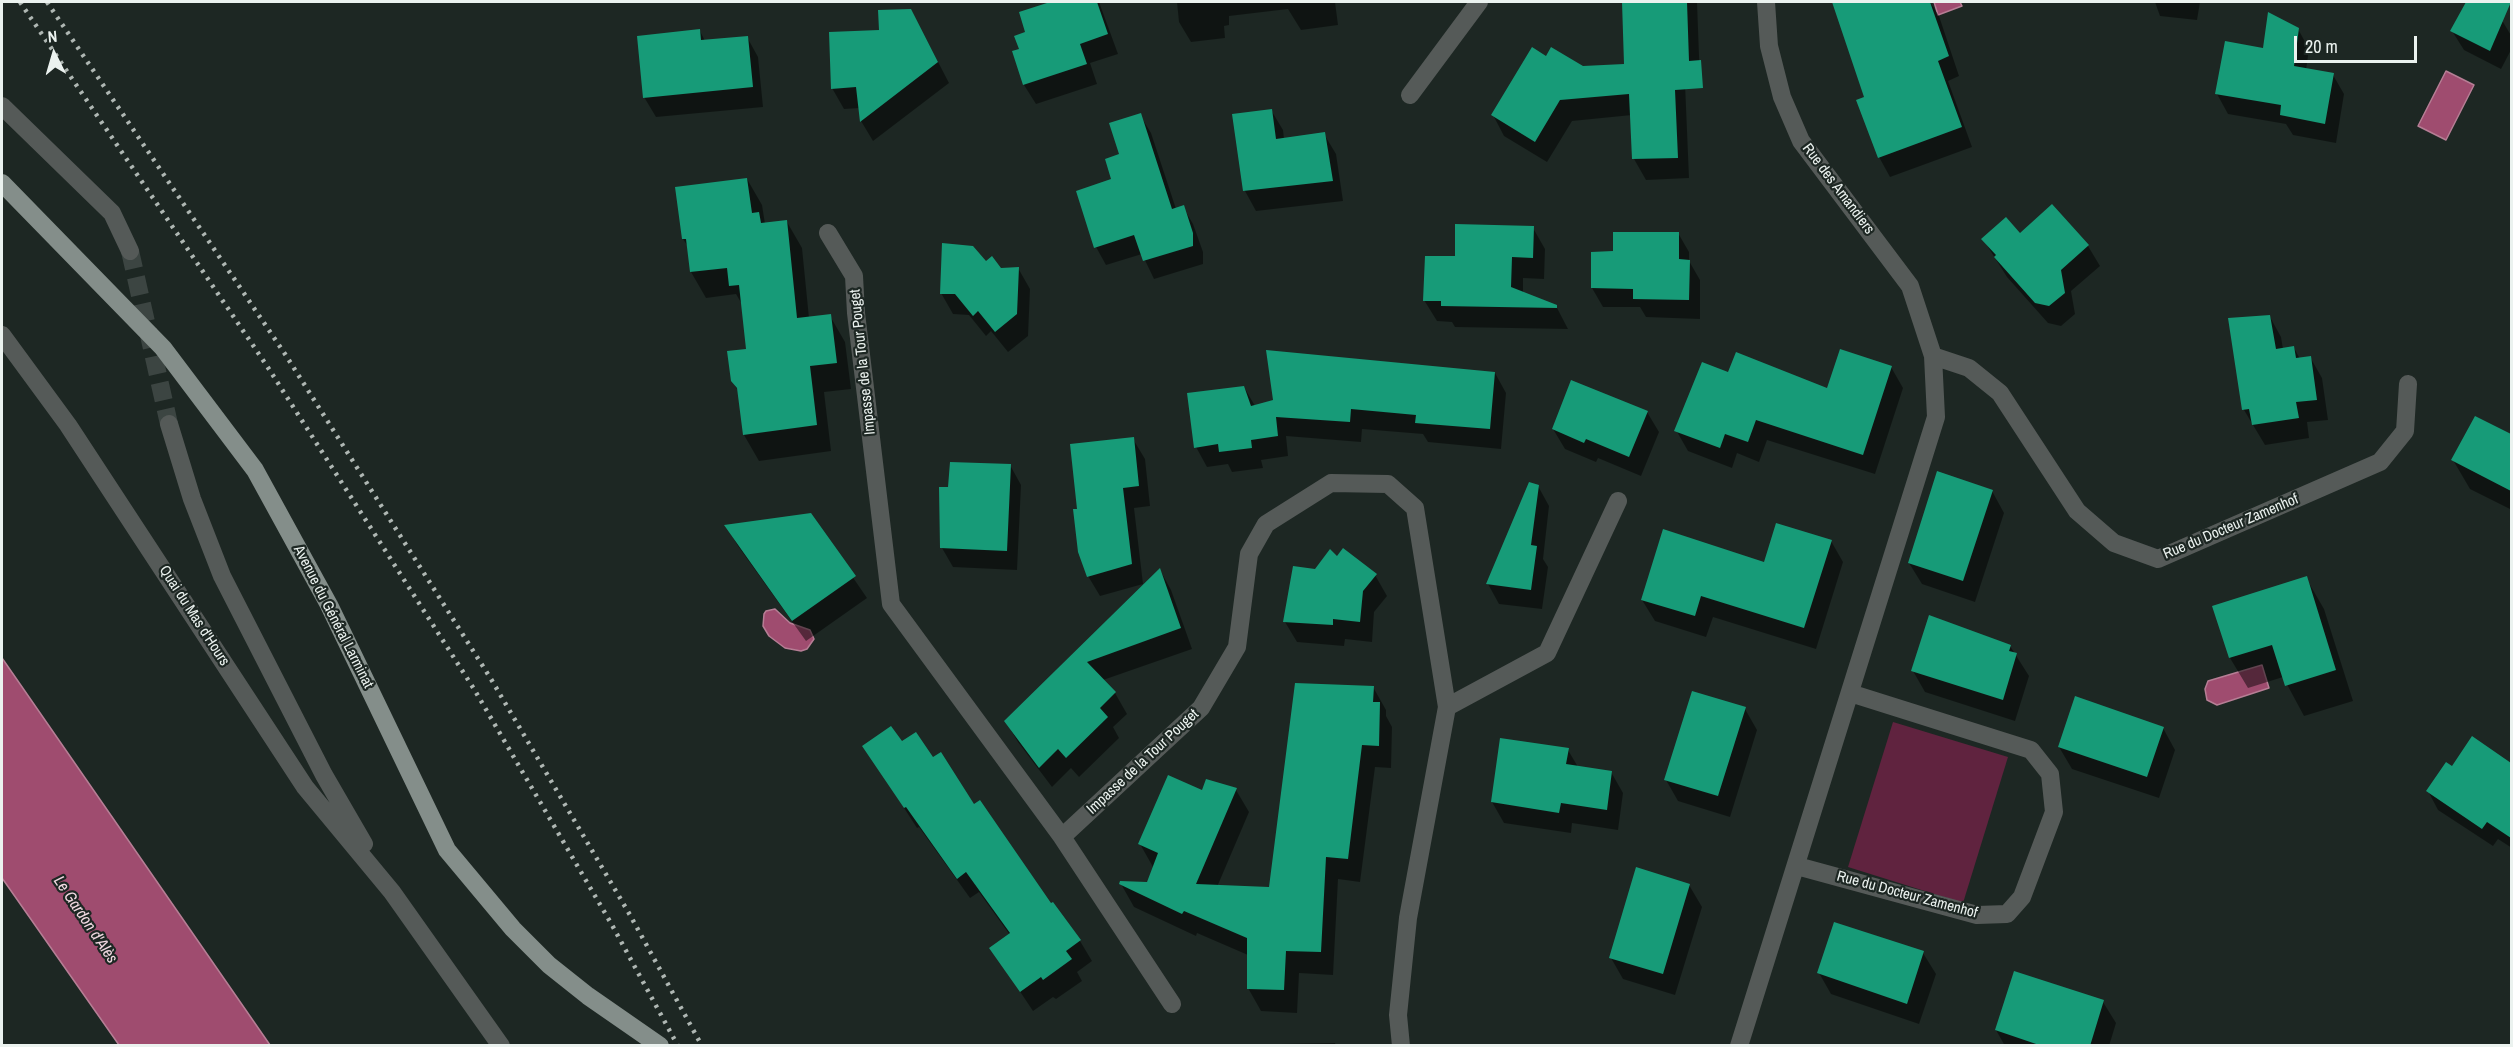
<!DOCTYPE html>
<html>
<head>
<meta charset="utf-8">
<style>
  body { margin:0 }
  #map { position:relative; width:2513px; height:1047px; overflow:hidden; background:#1d2723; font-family:"Archivo Narrow",sans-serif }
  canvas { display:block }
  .frame { position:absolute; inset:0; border:3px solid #ebf2ef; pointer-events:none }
  .north { position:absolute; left:24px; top:24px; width:60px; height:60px; -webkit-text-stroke:4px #1d2723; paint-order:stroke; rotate:355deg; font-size:16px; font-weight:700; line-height:24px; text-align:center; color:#ebf2ef }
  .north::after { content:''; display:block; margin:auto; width:21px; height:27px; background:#ebf2ef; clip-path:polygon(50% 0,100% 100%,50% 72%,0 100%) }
  .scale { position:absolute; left:2294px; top:36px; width:123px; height:27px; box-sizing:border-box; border:3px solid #ebf2ef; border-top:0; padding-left:8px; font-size:18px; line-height:21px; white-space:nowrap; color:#ebf2ef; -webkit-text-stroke:4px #1d2723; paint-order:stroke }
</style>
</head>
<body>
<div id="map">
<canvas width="2513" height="1047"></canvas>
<div class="frame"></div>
<div class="north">N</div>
<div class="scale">20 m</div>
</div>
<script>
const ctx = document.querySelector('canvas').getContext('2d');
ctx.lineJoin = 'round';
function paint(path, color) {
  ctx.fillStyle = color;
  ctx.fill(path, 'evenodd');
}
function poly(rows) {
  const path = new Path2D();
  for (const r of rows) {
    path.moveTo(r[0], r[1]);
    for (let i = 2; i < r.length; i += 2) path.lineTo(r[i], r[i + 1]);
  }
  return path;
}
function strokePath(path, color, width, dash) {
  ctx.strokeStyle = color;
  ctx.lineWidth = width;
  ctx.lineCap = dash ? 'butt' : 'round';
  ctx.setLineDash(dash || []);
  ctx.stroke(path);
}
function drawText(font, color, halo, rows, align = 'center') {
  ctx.font = font + ' "Archivo Narrow",sans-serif';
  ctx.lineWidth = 4.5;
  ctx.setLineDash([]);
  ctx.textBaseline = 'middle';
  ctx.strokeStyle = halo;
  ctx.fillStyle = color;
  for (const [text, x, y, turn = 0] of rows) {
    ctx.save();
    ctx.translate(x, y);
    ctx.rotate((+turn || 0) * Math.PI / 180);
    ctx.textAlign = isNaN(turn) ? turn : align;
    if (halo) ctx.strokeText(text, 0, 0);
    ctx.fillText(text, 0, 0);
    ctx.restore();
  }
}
paint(poly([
  [1893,722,2008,757,1963,903,1848,867]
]), '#60233f');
const water = poly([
  [1934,2,1960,2,1962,6,1938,15,1934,2],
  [2446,71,2474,85,2446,140,2418,126,2446,71],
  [775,609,790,623,810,630,814,639,807,649,801,651,785,648,769,636,763,626,764,614,766,611,775,609],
  [2,658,270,1045,119,1045,2,878,2,658],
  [2262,665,2269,688,2217,705,2207,700,2205,689,2208,681,2262,665]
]);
paint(water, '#9f4c6f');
strokePath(water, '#b67e95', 1.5);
paint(poly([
  [1055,2,1099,2,1118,54,1090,63,1097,84,1036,104,1024,85,1013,52,1021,50,1027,33,1020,13],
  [1177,2,1335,2,1338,25,1301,30,1288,9,1229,16,1229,25,1224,26,1225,38,1191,42,1179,22],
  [1624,2,1697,2,1700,82,1685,83,1689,178,1646,180,1634,159,1632,115,1572,121,1547,162,1504,136,1493,115,1546,58,1627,94],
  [1833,2,1930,2,1939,16,1959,76,1948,81,1972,147,1890,177,1879,157,1866,98],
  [2155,2,2200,2,2197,20,2160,16],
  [2466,4,2503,22,2512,37,2512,48,2501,69,2464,50,2452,31],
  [911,10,949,83,873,141,861,121,860,108,844,109,832,88,880,31],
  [2298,29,2309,49,2306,70,2333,75,2344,94,2336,143,2293,135,2286,124,2228,114,2217,94,2264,50],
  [700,31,705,41,747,37,758,57,763,107,656,117,644,97],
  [1271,110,1283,130,1284,139,1324,134,1336,154,1343,201,1256,211,1245,191,1234,115],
  [1140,115,1151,133,1176,209,1183,207,1193,224,1203,252,1203,264,1154,279,1142,254,1106,265,1096,247,1121,155],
  [747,179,762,205,765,224,787,222,802,248,809,318,830,316,845,342,851,389,824,392,831,451,759,461,744,435,739,392,732,381,748,351,743,306,736,294,706,298,691,272,689,248,683,239],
  [2052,206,2088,246,2100,266,2071,291,2075,314,2061,326,2048,323,2007,277,1983,239,2020,236],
  [1533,228,1545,249,1544,279,1523,278,1523,293,1556,306,1568,329,1455,327,1452,322,1437,321,1424,300,1456,258],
  [1678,233,1689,252,1689,261,1700,280,1700,319,1646,317,1640,307,1603,307,1592,288,1614,253],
  [986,263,1001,270,1018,268,1030,289,1028,336,1008,352,991,331,986,336,969,315,953,314,941,293],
  [2270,317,2281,337,2283,349,2294,348,2300,359,2310,357,2322,378,2328,420,2307,422,2309,438,2265,445,2244,410,2230,319],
  [1891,367,1903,388,1875,474,1767,440,1759,462,1737,453,1732,468,1688,451,1676,430,1828,390],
  [1495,373,1506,393,1501,449,1428,442,1423,434,1362,429,1361,442,1286,436,1288,456,1261,460,1263,468,1232,472,1228,464,1207,467,1196,447,1244,387,1255,406],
  [1647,412,1659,432,1641,476,1598,458,1596,462,1565,449,1553,429],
  [2475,417,2512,435,2512,510,2470,489,2453,460],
  [1133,439,1145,459,1150,506,1134,508,1143,584,1100,596,1088,576,1079,510],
  [1010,465,1021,485,1017,570,953,567,942,548,950,489],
  [1538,486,1549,506,1543,559,1548,567,1542,609,1499,604,1488,584],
  [1992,491,2004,513,1975,602,1922,584,1909,563],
  [810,515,867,598,806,641,738,546,726,526],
  [1831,541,1843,562,1816,649,1713,617,1706,637,1655,621,1642,600,1765,564],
  [1338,558,1375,575,1387,596,1374,612,1372,642,1345,639,1344,646,1297,642,1285,622],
  [1160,570,1171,590,1192,649,1103,680,1115,693,1127,714,1113,727,1119,738,1079,777,1071,768,1052,787,1018,742,1006,722],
  [2306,578,2324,609,2353,701,2304,716,2283,677,2248,688,2230,658],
  [2010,646,2029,676,2015,721,1925,692,1913,671],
  [1373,687,1386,710,1386,716,1392,727,1391,768,1375,767,1360,882,1338,879,1333,975,1299,973,1297,1013,1261,1011,1248,988,1248,955,1197,933,1196,936,1134,907,1121,884,1148,883,1153,867,1140,844,1203,792,1236,790,1249,812,1217,887,1270,889],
  [1745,709,1757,730,1730,817,1678,801,1666,780],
  [2163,728,2175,750,2159,798,2072,769,2059,747],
  [2472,738,2512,765,2512,848,2498,839,2493,846,2438,810,2428,791,2452,768],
  [1502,739,1568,750,1578,767,1611,772,1623,793,1618,830,1572,823,1571,833,1504,823,1492,802],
  [901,743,932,759,974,806,1080,941,1092,961,1077,972,1082,981,1056,999,1053,997,1033,1011,991,948,1010,935,979,892,970,898,919,827,917,828,864,746],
  [1689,885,1702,907,1675,995,1623,979,1611,958],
  [1923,953,1936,974,1919,1024,1831,994,1819,973],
  [2103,1002,2116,1023,2109,1046,2005,1046,1996,1030],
  [1335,1043,1336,1046,1281,1046,1281,1044]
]), '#0007');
paint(poly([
  [1050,2,1097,2,1108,34,1080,44,1087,64,1023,85,1012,51,1019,49,1014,36,1025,32,1019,12],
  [1622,2,1687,2,1689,61,1701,60,1703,88,1675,90,1678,158,1632,159,1629,94,1560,100,1535,142,1491,115,1532,47,1546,56,1551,47,1583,66,1624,64],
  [1832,2,1930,2,1949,56,1938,61,1962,127,1878,158,1856,100,1864,97],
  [2466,2,2511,2,2490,51,2450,31],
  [911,9,938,62,860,122,856,87,831,89,829,32,879,30,878,10],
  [2268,12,2299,28,2294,66,2334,73,2325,124,2280,115,2281,105,2215,94,2225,41,2263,48],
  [700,29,701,40,748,36,753,87,643,98,637,36],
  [1272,109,1276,139,1325,132,1333,181,1243,191,1232,114],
  [1141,113,1172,209,1184,205,1193,233,1193,246,1143,261,1134,235,1094,248,1076,191,1111,179,1105,159,1119,154,1109,123],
  [747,178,752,213,759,212,761,223,787,220,797,318,831,314,837,363,810,366,817,425,743,435,737,388,731,381,727,351,746,349,739,285,729,286,727,268,690,272,686,239,682,239,675,187],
  [2052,204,2089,245,2061,270,2065,293,2049,306,2035,303,1994,257,1996,255,1981,239,2006,217,2020,233],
  [1455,224,1534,226,1533,258,1512,257,1511,287,1557,305,1557,308,1441,306,1441,301,1423,301,1425,256,1455,256],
  [1613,232,1679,232,1679,259,1690,260,1689,300,1633,299,1633,289,1591,288,1591,252,1613,251],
  [942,243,973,246,986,261,992,256,1001,268,1019,267,1017,314,995,332,978,311,973,316,955,294,940,294],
  [2270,315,2276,349,2294,346,2296,358,2311,356,2317,400,2296,402,2299,418,2252,425,2249,409,2242,410,2228,318],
  [1840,349,1892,366,1863,455,1756,420,1748,442,1725,434,1720,448,1674,431,1702,362,1728,372,1736,352,1827,388],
  [1266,350,1495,372,1490,429,1415,423,1416,415,1351,409,1350,422,1276,417,1278,436,1251,440,1252,448,1219,452,1218,444,1194,448,1187,393,1244,386,1251,406,1273,400],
  [1571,380,1648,411,1629,457,1586,439,1584,443,1552,429],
  [2475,416,2511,434,2511,491,2451,460],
  [1134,437,1139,486,1123,488,1132,564,1087,577,1078,552,1073,509,1077,509,1070,444],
  [950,462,1011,464,1007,551,940,548,939,487,948,487],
  [1937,471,1993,490,1963,581,1908,563],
  [1529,482,1539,485,1531,545,1537,546,1531,590,1486,584],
  [811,513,856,576,792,621,724,525],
  [1776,523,1832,540,1804,628,1701,596,1695,616,1641,600,1663,529,1764,562],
  [1343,548,1377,574,1363,591,1360,622,1333,619,1333,625,1283,622,1293,566,1315,569,1330,549,1337,556],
  [1160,568,1181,628,1087,662,1116,692,1100,708,1108,717,1066,758,1058,749,1039,768,1004,721],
  [2307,576,2336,670,2285,686,2272,645,2229,658,2212,606],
  [1929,615,2011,645,2009,651,2017,653,2003,700,1911,671],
  [1295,683,1374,686,1373,702,1380,702,1379,746,1362,745,1348,859,1326,857,1321,952,1286,951,1284,990,1247,989,1247,938,1184,911,1182,914,1119,884,1120,881,1147,882,1158,853,1138,844,1168,775,1202,790,1206,779,1237,788,1196,884,1269,887],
  [1692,691,1746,707,1718,796,1664,780],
  [2075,696,2164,727,2147,777,2058,747],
  [891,726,902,741,916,732,933,757,941,752,974,804,980,800,1051,903,1053,902,1081,940,1066,951,1072,959,1043,980,1041,977,1020,992,989,948,1010,933,966,872,957,879,906,807,904,808,862,746],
  [2472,736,2511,763,2511,838,2487,822,2482,829,2426,791,2446,762,2452,766],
  [1500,738,1569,748,1566,764,1612,771,1607,810,1561,803,1559,813,1491,802],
  [1636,867,1690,884,1663,974,1609,958],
  [1834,922,1924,951,1907,1004,1817,973],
  [2014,971,2104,1000,2090,1046,2042,1046,1995,1030]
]), '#179b78');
strokePath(poly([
  [130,251,169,424]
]), '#3c4542', 18, [18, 9]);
strokePath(poly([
  [1410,95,1479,2],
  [2,106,112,213,130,251],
  [828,233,854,276,856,313,891,604,1062,837],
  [2,335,68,425,305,787,392,892,501,1046],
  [1933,356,1969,368,2000,393,2077,511,2114,543,2158,559,2380,462,2405,431,2408,384],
  [169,424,192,499,222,576,324,775,364,844],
  [1447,707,1547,653,1618,501],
  [1797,866,1977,915,2007,914,2022,897,2054,812,2050,774,2031,750,1850,693],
  [1172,1004,1062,837,1201,708,1237,647,1249,554,1266,524,1331,483,1388,484,1415,508,1447,707,1408,918,1398,1015,1401,1046],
  [1739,1046,1936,417,1933,356,1910,286,1801,141,1782,97,1769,46,1766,2]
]), '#555a58', 18);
strokePath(poly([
  [2,183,163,348,255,470,329,605,447,850,513,929,549,965,588,996,660,1046]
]), '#848e8a', 18);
strokePath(poly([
  [20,2,267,366,474,689,612,925,678,1046],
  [47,2,285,354,491,679,630,915,702,1046]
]), '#afb7b3', 4.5, [3, 6]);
drawText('15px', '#ebf2ef', '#1d2723', [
  ["Rue des Amandiers",1838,189,53],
  ["Impasse de la Tour Pouget",863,362,-96],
  ["Rue du Docteur Zamenhof",2231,527,-23],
  ["Quai du Mas d'Hours",194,616,57],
  ["Avenue du Général Larminat",333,617,63],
  ["Impasse de la Tour Pouget",1143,762,-43],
  ["Rue du Docteur Zamenhof",1907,895,15]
]);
drawText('italic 16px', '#f2d9e2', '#1d2723', [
  ["Le Gardon d'Alès",85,920,56]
]);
</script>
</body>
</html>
